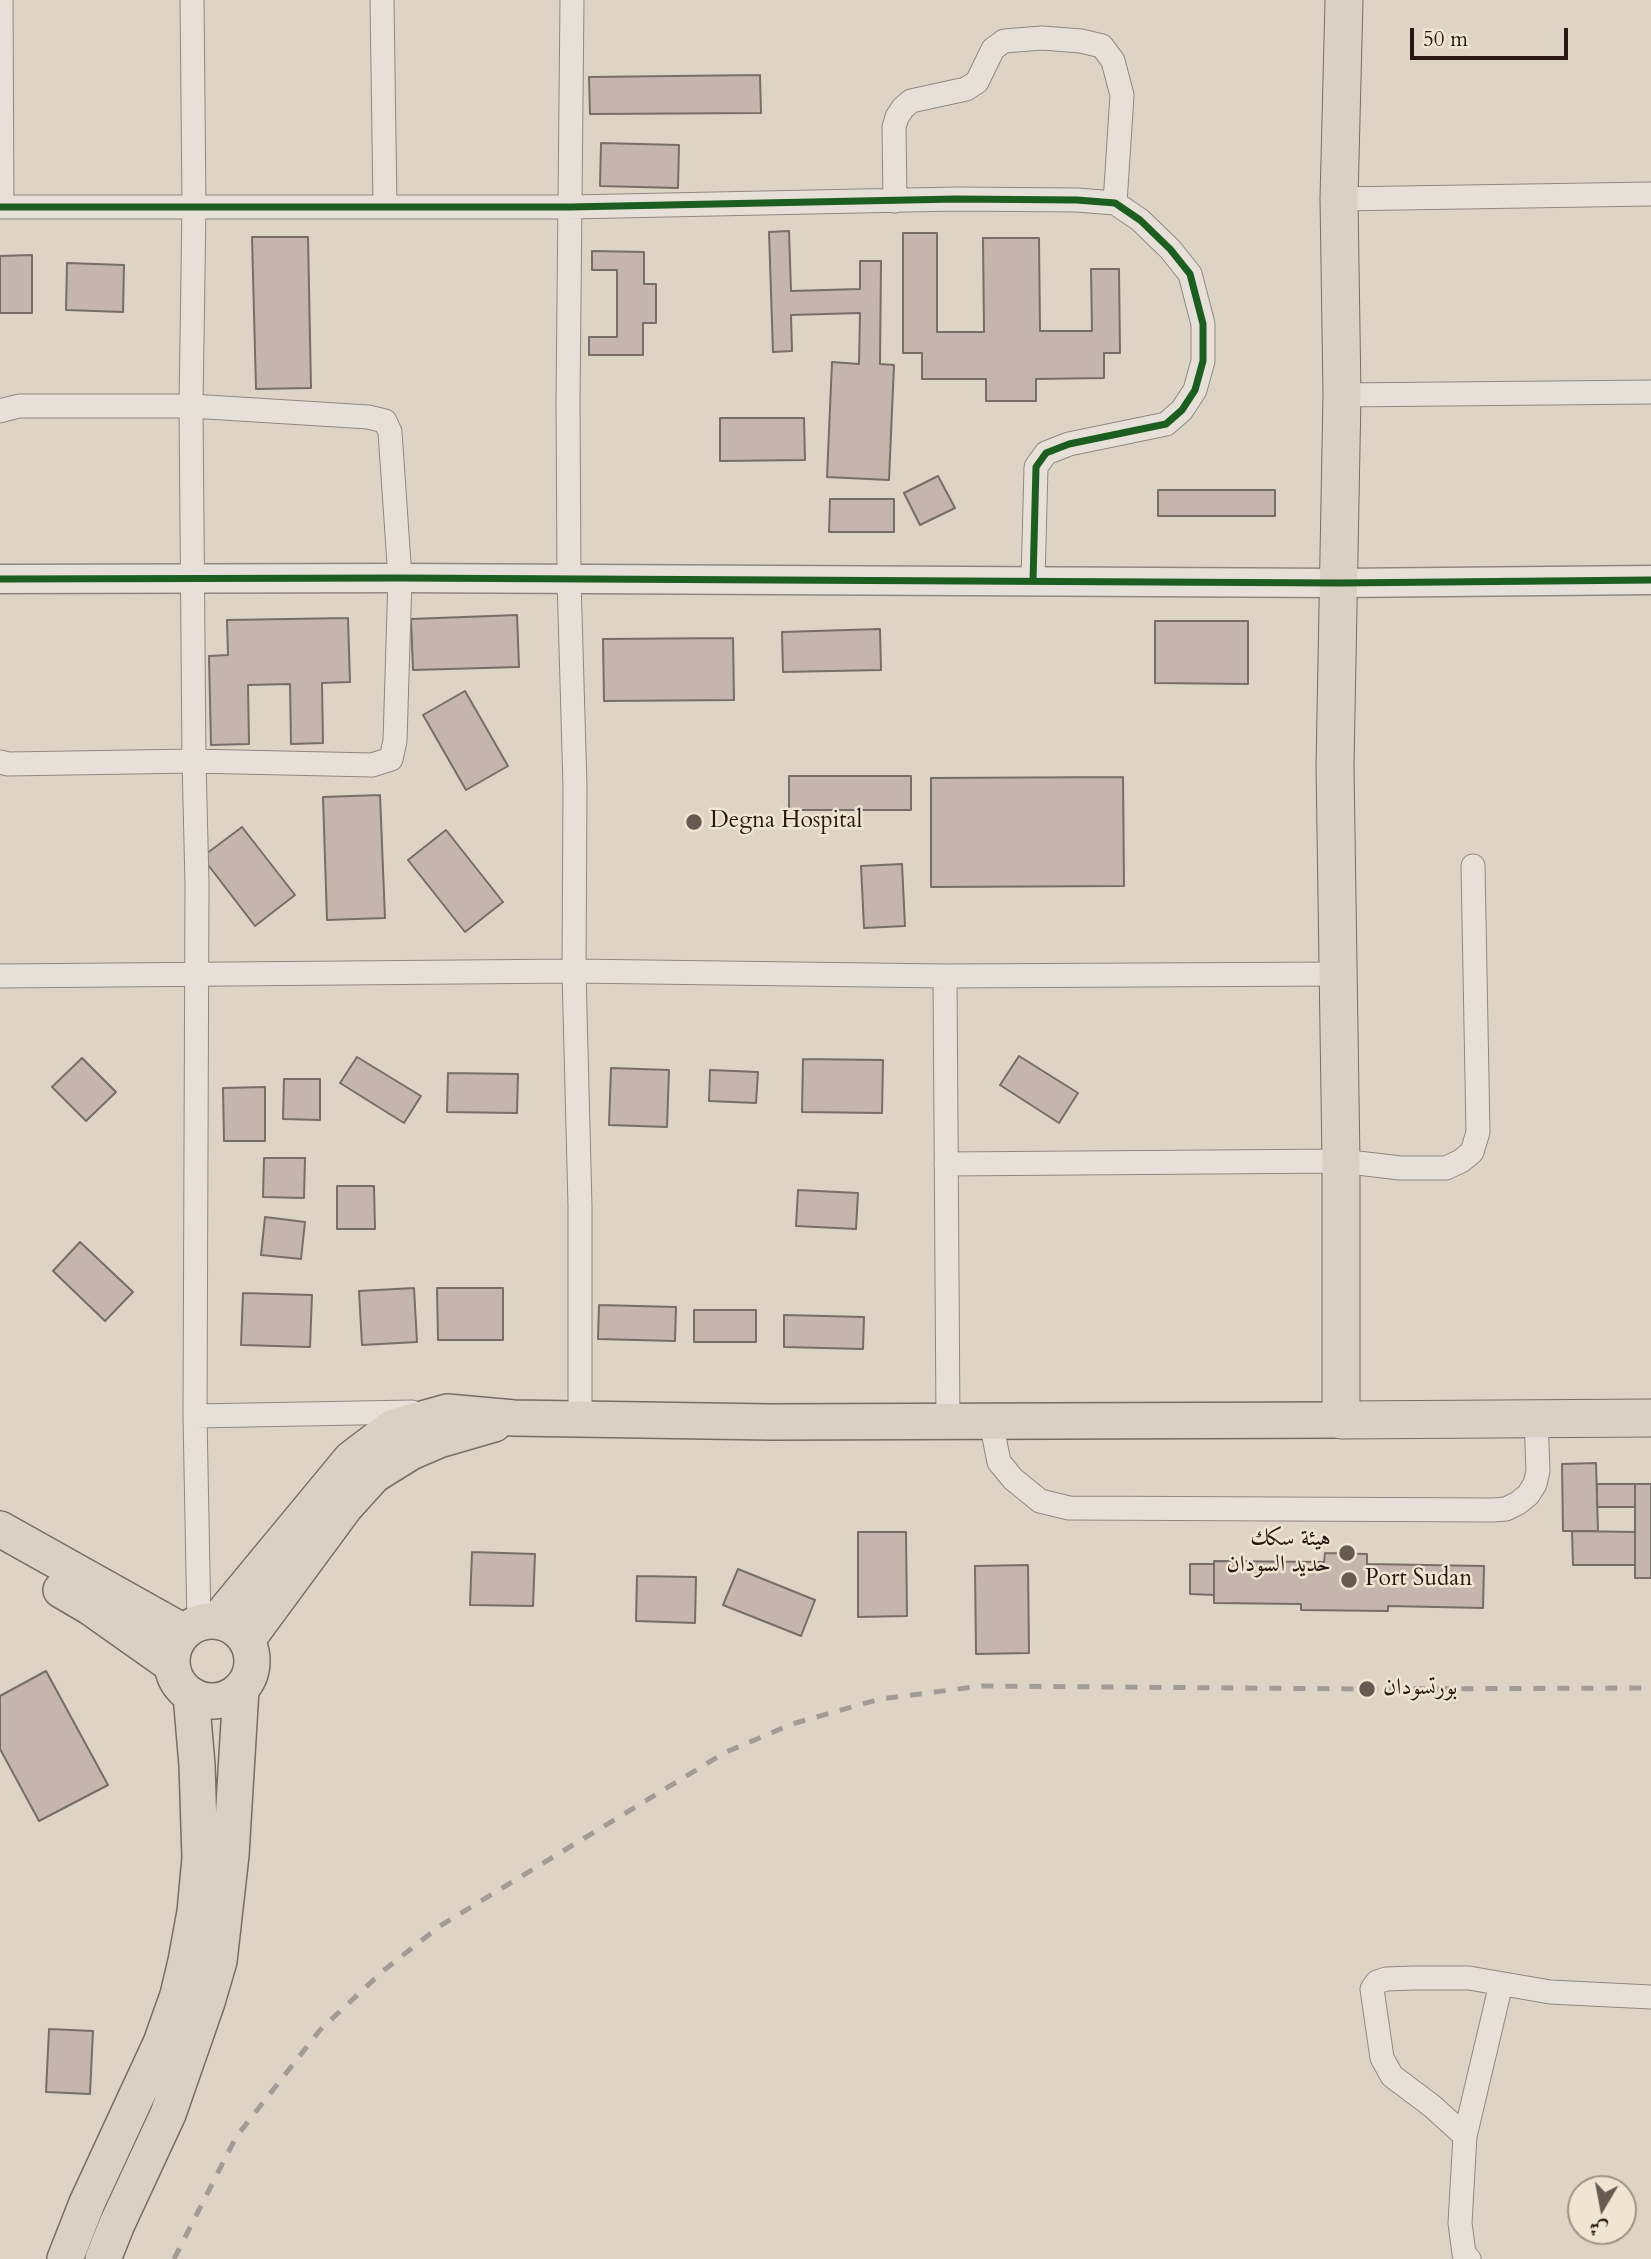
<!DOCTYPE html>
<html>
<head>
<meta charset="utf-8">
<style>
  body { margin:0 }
  #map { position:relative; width:1651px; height:2259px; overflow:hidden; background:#ded4c6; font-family:Cardo,Amiri,serif }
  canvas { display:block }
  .north { position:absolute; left:1567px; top:2175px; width:70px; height:70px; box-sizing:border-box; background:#f0e4d3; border:2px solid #a09285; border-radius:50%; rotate:190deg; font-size:19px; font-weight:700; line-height:28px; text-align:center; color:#291811 }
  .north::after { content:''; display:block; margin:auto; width:24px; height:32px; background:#685a50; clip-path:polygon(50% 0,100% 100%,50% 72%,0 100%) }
  .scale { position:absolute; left:1410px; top:28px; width:158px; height:32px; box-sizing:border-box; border:4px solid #291811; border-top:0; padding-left:9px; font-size:21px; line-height:24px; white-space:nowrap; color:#291811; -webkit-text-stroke:5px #f0e4d3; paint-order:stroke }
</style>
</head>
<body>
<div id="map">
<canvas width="1651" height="2259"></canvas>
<div class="north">ش</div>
<div class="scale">50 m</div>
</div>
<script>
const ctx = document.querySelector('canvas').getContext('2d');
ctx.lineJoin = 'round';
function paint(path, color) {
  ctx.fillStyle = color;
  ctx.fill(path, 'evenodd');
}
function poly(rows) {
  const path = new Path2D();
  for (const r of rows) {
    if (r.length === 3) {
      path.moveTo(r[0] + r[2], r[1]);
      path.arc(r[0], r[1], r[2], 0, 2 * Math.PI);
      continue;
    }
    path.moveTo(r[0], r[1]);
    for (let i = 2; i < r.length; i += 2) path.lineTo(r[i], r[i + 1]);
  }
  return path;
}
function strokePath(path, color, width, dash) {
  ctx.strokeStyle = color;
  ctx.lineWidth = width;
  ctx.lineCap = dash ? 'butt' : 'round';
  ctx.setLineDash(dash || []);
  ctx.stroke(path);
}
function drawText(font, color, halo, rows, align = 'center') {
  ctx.font = font + ' Cardo,Amiri,serif';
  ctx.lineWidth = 5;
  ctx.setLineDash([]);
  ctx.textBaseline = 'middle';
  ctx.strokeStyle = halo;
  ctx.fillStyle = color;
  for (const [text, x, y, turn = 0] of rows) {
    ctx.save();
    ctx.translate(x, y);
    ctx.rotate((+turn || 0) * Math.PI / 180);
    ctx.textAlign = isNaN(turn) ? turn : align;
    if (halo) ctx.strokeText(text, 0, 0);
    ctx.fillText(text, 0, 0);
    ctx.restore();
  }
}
const building = poly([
  [760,75,761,113,590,114,589,77,760,75],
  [601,143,679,145,678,188,600,186,601,143],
  [789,231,791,291,860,289,860,261,881,261,880,364,894,365,889,480,827,477,832,362,859,364,860,313,791,315,792,351,773,352,769,232,789,231],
  [903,233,937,233,937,332,984,332,983,238,1039,238,1040,331,1092,331,1091,269,1119,269,1120,353,1104,353,1104,378,1036,379,1036,401,986,401,986,379,922,379,922,353,903,353,903,233],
  [252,237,308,237,311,388,256,389,252,237],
  [592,251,644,252,644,284,656,284,656,323,643,323,643,355,589,355,589,337,617,337,617,270,592,270,592,251],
  [32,255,32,313,0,313,0,256,32,255],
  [67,263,124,265,123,312,66,310,67,263],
  [720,418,804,418,805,460,720,461,720,418],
  [938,476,955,508,920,525,904,493,938,476],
  [1158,490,1275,490,1275,516,1158,516,1158,490],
  [830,499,894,499,894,532,829,532,830,499],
  [517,615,519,667,413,670,411,619,517,615],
  [348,618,350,682,322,683,323,743,291,744,290,684,248,685,249,744,211,745,209,656,228,655,227,620,348,618],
  [1155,621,1248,621,1248,684,1155,683,1155,621],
  [880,629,881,670,783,672,782,632,880,629],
  [733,638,734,700,604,701,603,639,733,638],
  [465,691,508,766,466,790,423,715,465,691],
  [789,776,911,776,911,810,789,810,789,776],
  [1123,777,1124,886,931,887,931,778,1123,777],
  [380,795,385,918,327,920,323,797,380,795],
  [242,827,295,895,255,926,202,857,242,827],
  [446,830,503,902,465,932,408,860,446,830],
  [902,864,905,926,864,928,861,866,902,864],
  [1019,1056,1078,1093,1059,1123,1000,1085,1019,1056],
  [357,1057,421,1096,404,1123,340,1083,357,1057],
  [82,1058,116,1092,86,1121,52,1087,82,1058],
  [803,1059,883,1060,882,1113,802,1112,803,1059],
  [611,1068,669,1070,667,1127,609,1125,611,1068],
  [710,1070,758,1072,756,1103,709,1101,710,1070],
  [448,1073,518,1074,517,1113,447,1112,448,1073],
  [284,1079,320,1079,320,1120,283,1119,284,1079],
  [265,1087,265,1141,224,1141,223,1088,265,1087],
  [264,1158,305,1158,304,1198,263,1197,264,1158],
  [337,1186,374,1186,375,1229,337,1229,337,1186],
  [798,1190,858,1193,856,1229,796,1226,798,1190],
  [265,1217,305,1222,301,1259,261,1255,265,1217],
  [80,1242,133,1292,105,1321,53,1271,80,1242],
  [414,1288,417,1342,362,1345,359,1291,414,1288],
  [437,1288,503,1288,503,1340,438,1340,437,1288],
  [243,1293,312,1295,310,1347,241,1345,243,1293],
  [599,1305,676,1307,675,1341,598,1339,599,1305],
  [694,1310,756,1310,756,1342,694,1342,694,1310],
  [784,1315,864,1317,863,1349,784,1347,784,1315],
  [1596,1463,1598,1531,1563,1531,1562,1464,1596,1463],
  [1597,1484,1635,1484,1635,1507,1597,1507,1597,1484],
  [1635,1484,1651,1484,1651,1578,1635,1578,1635,1484],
  [1572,1531,1635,1532,1635,1565,1573,1565,1572,1531],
  [858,1532,906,1532,907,1616,858,1617,858,1532],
  [472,1552,535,1554,533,1606,470,1605,472,1552],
  [1325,1553,1367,1554,1367,1564,1484,1566,1483,1608,1388,1606,1388,1611,1301,1610,1301,1604,1214,1603,1214,1561,1324,1562,1325,1553],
  [1190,1564,1214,1564,1214,1595,1190,1594,1190,1564],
  [1028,1565,1029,1653,976,1654,975,1566,1028,1565],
  [738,1569,815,1600,801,1636,723,1605,738,1569],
  [637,1576,696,1577,695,1623,636,1621,637,1576],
  [46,1671,108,1785,39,1821,0,1749,0,1696,46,1671],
  [49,2029,93,2031,90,2094,46,2092,49,2029]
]);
paint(building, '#c6b5ad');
strokePath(building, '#766e67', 2);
const minor = poly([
  [1,0,2,207],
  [192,0,194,205,191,406,194,761,197,883,195,1416,199,1623],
  [382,0,385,207],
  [572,0,568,401,569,579,575,786,574,971,580,1206,580,1420],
  [1339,199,1651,194],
  [895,201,894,127,897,117,903,108,911,101,966,89,977,82,993,49,1004,41,1042,38,1081,41,1102,46,1113,61,1122,95,1115,203],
  [0,207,570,207,956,199,1077,200,1115,203,1140,220,1170,249,1190,274,1203,324,1203,361,1195,390,1182,410,1166,424,1069,444,1046,453,1036,467,1033,581],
  [1342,395,1651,392],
  [0,411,19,406,191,406,368,417,385,421,390,432,400,578,395,741,391,759,372,765,194,761,8,764,0,762],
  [0,976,574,971,945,976,1339,974],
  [945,976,948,1422],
  [946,1164,1341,1161,1400,1168,1446,1168,1461,1161,1472,1152,1478,1132,1473,866],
  [195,1416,412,1412],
  [991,1422,999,1462,1013,1479,1040,1501,1069,1508,1493,1510,1506,1509,1518,1503,1528,1495,1535,1484,1538,1471,1536,1419],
  [1465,2136,1432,2106,1392,2076,1382,2058,1372,1989,1377,1982,1386,1979,1414,1978,1469,1978,1550,1992,1651,1997],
  [1469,2259,1464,2254,1460,2223,1465,2136,1501,1984]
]);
const tertiary = poly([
  [0,579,400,578,1340,583,1651,580]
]);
const primary = poly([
  [0,1529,184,1632],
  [61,1590,90,1607,172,1665],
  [217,1621,351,1459,393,1427,447,1412,514,1418,771,1422,1341,1420],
  [212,1661,40],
  [247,1640,345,1507,374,1475,411,1452,439,1440,494,1424],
  [65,2259,87,2203,161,2043,178,1995,186,1961,195,1912,200,1858,197,1765,191,1695],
  [103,2259,117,2224,168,2114,207,2002,219,1961,231,1855,241,1689]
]);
const trunk = poly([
  [1344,0,1339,199,1342,395,1335,766,1341,1161,1341,1420,1651,1418]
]);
strokePath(minor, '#90887f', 25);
strokePath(tertiary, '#90887f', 31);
strokePath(primary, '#766e67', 38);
strokePath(trunk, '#766e67', 39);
strokePath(minor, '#e6e0d9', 23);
strokePath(tertiary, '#e6e0d9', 28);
strokePath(primary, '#d9d1c4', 35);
strokePath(trunk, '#d9d1c4', 37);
strokePath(poly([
  [174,2259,236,2137,320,2030,383,1971,440,1926,724,1753,792,1724,880,1699,982,1686,1367,1689,1651,1688]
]), '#a29c96', 5, [12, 12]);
strokePath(poly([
  [0,207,570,207,956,199,1077,200,1115,203,1140,220,1170,249,1190,274,1203,324,1203,361,1195,390,1182,410,1166,424,1069,444,1046,453,1036,467,1033,581],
  [0,579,400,578,1340,583,1651,580]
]), '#1b5e20', 7);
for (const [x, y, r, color] of [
  [694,822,9,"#685a50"],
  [1347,1553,9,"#685a50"],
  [1349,1580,9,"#685a50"],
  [1367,1689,9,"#685a50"]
]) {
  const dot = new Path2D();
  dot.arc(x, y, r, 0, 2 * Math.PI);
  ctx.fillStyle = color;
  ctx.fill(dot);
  strokePath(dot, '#f0e4d3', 2.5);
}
drawText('23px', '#291811', '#f0e4d3', [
  ["Degna Hospital",710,822],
  ["هيئة سكك",1331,1540,"right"],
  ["حديد السودان",1331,1566,"right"],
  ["Port Sudan",1365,1580],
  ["بورتسودان",1383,1689]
], 'left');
</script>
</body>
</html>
